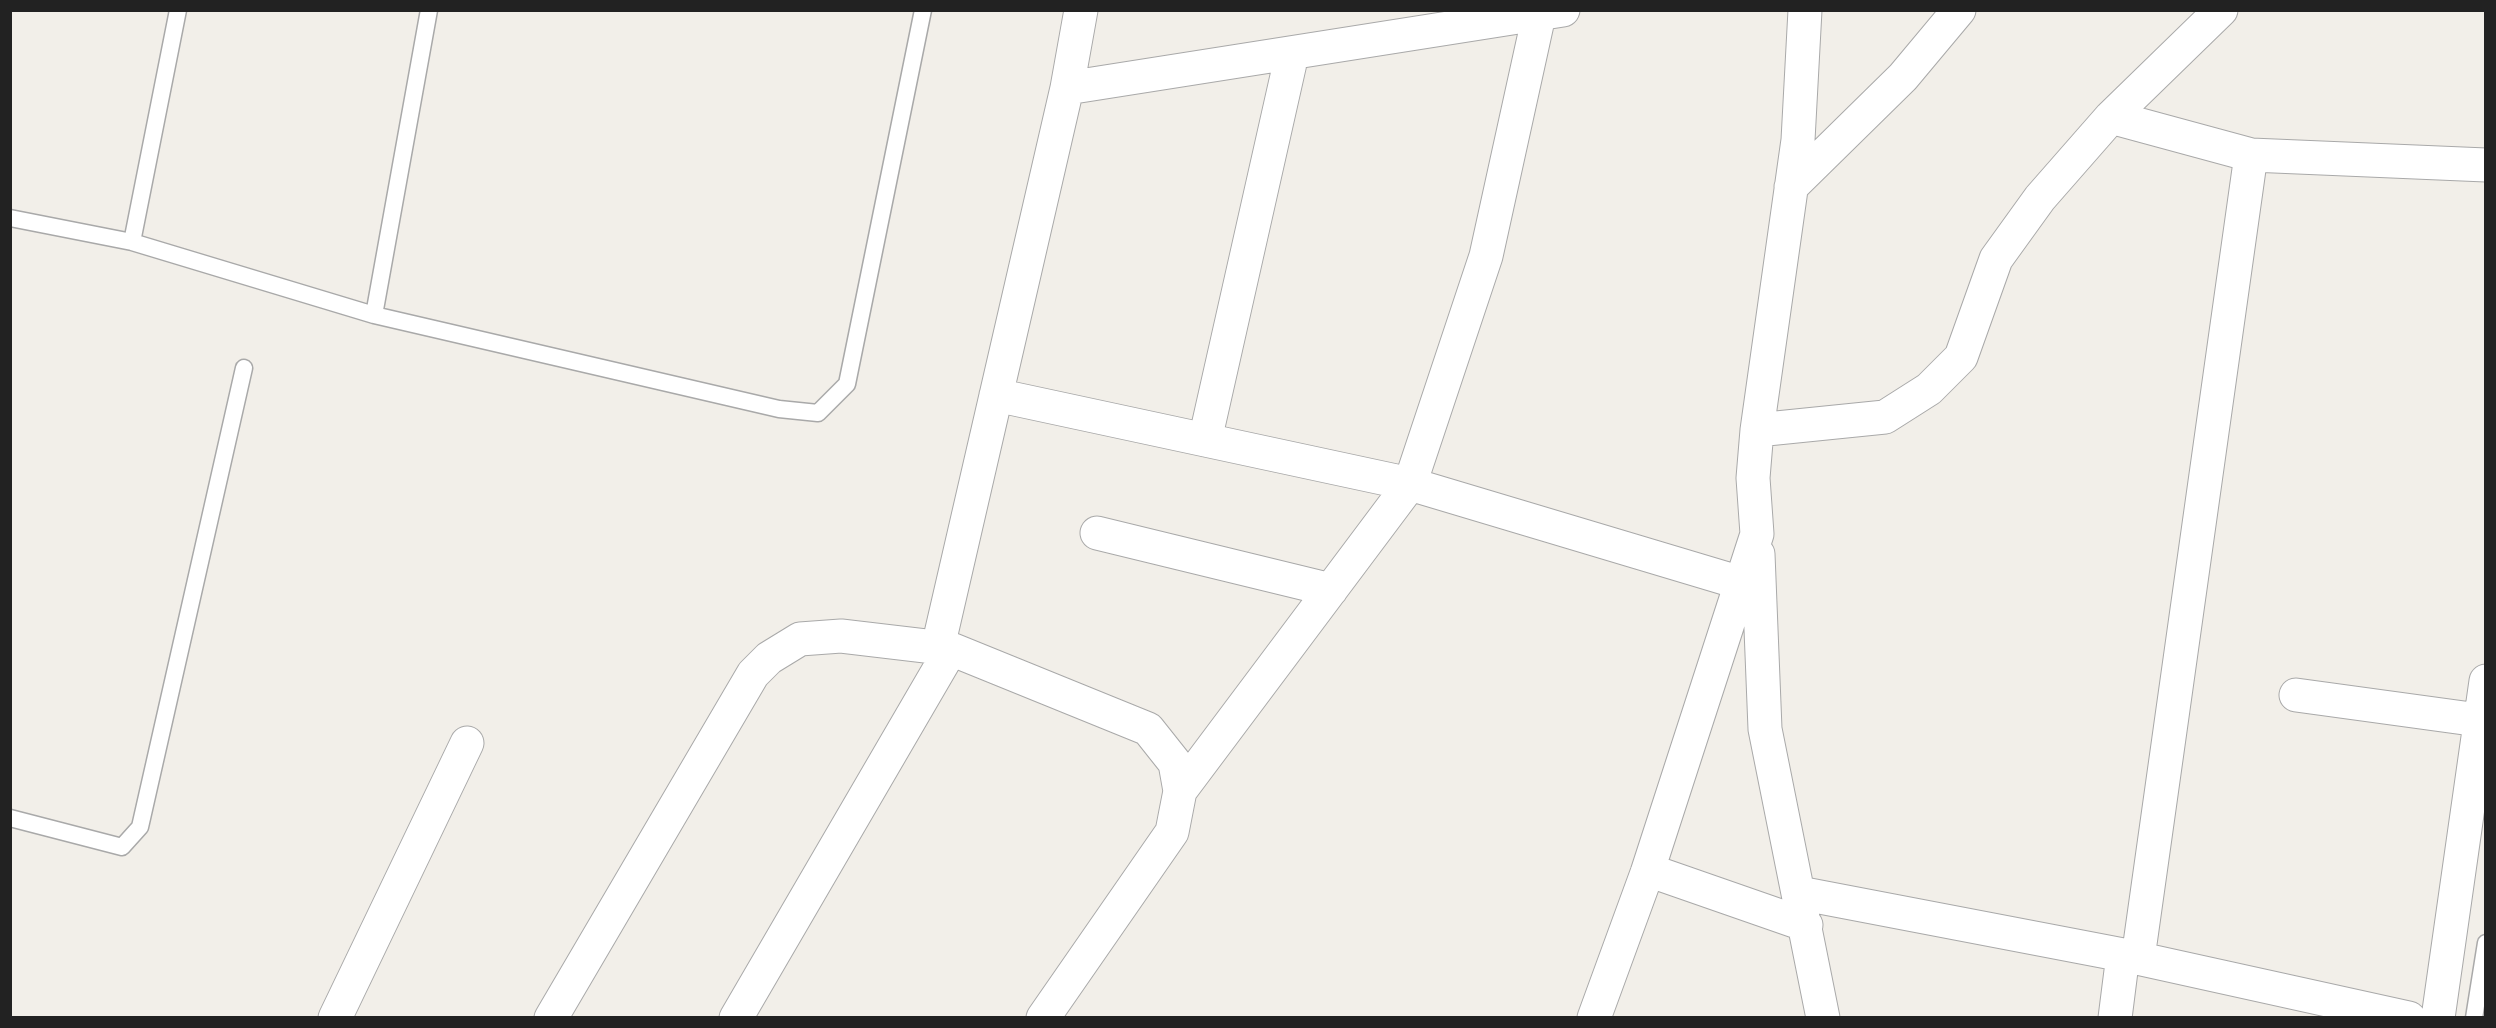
<!DOCTYPE html>
<html>
<head>
<meta charset="utf-8">
<style>
  body { margin:0 }
  #map { position:relative; width:2496px; height:1028px; overflow:hidden; background:#f2efe9; font-family:Poppins,sans-serif }
  canvas { display:block }
  .frame { position:absolute; inset:0; border:12px solid #222; pointer-events:none }
</style>
</head>
<body>
<div id="map">
<canvas width="2496" height="1028"></canvas>
<div class="frame"></div>
</div>
<script>
const ctx = document.querySelector('canvas').getContext('2d');
ctx.lineJoin = 'round';
function poly(rows) {
  const path = new Path2D();
  for (const r of rows) {
    path.moveTo(r[0], r[1]);
    for (let i = 2; i < r.length; i += 2) path.lineTo(r[i], r[i + 1]);
  }
  return path;
}
function strokePath(path, color, width, dash) {
  ctx.strokeStyle = color;
  ctx.lineWidth = width;
  ctx.lineCap = dash ? 'butt' : 'round';
  ctx.setLineDash(dash || []);
  ctx.stroke(path);
}
const lane = poly([
  [10,218,132,242,374,315,779,409,818,413,847,384,923,10],
  [132,242,178,10],
  [374,315,429,10],
  [10,818,122,847,140,827,244,368],
  [2474,1018,2486,943]
]);
const street = poly([
  [1067,88,1563,10],
  [2111,117,2251,155,2486,165],
  [1791,187,1903,77,1959,10],
  [996,395,1410,484,1741,583],
  [1757,430,1885,417,1929,389,1961,357,1996,259,2040,198,2111,117,2221,10],
  [1205,440,1292,54],
  [1097,533,1331,590],
  [1758,554,1765,729,1823,1018],
  [938,647,1067,88,1081,10],
  [2296,695,2486,721],
  [1180,791,1410,484,1486,256,1539,15],
  [1648,870,1806,925],
  [1799,893,2123,955,2409,1018],
  [2138,958,2251,155],
  [335,1018,467,743],
  [551,1018,753,674,769,658,800,639,841,636,951,649,1148,729,1175,763,1180,791,1172,832,1043,1018],
  [736,1018,951,649],
  [1594,1018,1647,873,1757,534,1753,478,1757,430,1798,140,1805,10],
  [2115,1018,2123,955],
  [2438,1018,2486,681]
]);
strokePath(lane, '#a9a9a9', 19);
strokePath(street, '#a9a9a9', 35);
strokePath(lane, '#fff', 16);
strokePath(street, '#fff', 33);
</script>
</body>
</html>
